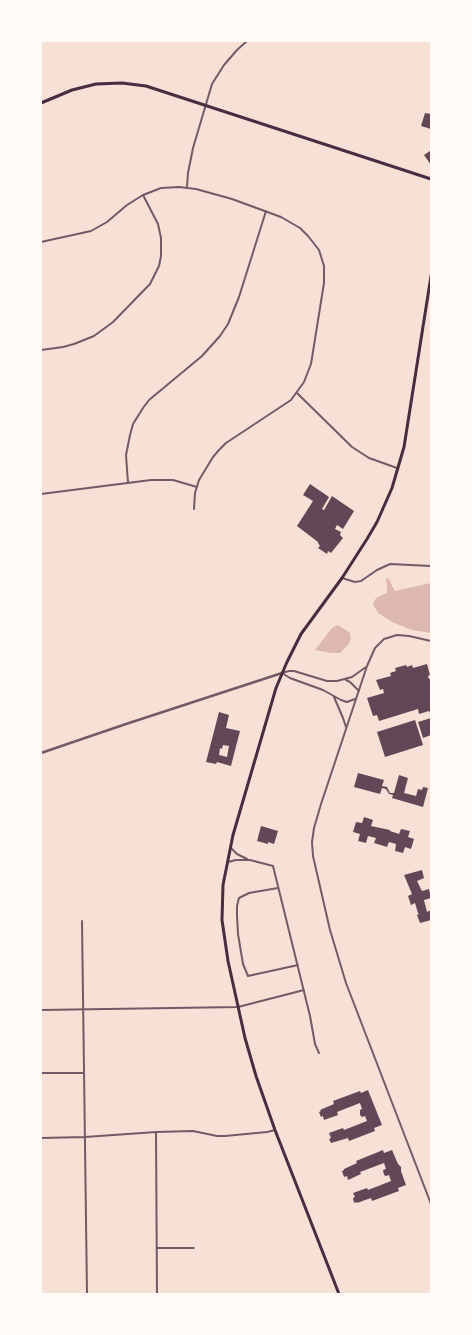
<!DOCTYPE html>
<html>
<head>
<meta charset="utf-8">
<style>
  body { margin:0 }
  #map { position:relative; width:472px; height:1335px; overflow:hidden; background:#f7e1d7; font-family:"Zilla Slab",serif }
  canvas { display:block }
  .frame { position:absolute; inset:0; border:42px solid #fffaf5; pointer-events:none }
</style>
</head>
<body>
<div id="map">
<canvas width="472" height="1335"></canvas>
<div class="frame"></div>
</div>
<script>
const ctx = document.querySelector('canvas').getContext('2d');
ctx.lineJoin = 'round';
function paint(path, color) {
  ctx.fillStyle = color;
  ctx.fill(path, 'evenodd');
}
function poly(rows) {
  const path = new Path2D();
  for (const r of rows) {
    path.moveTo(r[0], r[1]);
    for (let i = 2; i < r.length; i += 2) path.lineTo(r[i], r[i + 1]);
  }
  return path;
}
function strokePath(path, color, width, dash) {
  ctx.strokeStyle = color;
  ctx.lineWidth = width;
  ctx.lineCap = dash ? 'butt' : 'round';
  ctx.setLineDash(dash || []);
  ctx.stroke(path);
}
paint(poly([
  [387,578,389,579,393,588,395,591,431,583,431,633,412,630,392,622,378,613,375,608,373,604,376,598,387,593,387,584,386,580],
  [338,625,350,633,351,639,348,645,340,653,331,653,315,650,332,628]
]), '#dcb8b0');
paint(poly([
  [425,113,431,114,431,129,421,126],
  [430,151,431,153,431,165,424,155],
  [310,484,329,497,322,509,324,510,332,496,354,511,343,529,337,525,335,529,341,532,340,535,343,538,331,553,328,551,327,554,318,548,320,546,318,543,318,542,297,526,313,501,303,495],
  [427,664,430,675,428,676,429,679,431,679,431,714,429,711,419,714,418,709,379,721,377,715,373,716,367,698,384,693,383,689,380,690,376,680,391,676,390,673,396,671,395,668,406,665,407,667,412,665,413,668],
  [219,712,229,715,226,728,240,731,231,766,217,762,216,764,206,762],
  [223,745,229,746,227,757,219,755,220,748,222,749],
  [431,718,431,735,423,738,418,722],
  [415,720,423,745,385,757,377,732],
  [358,773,384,780,382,786,387,787,390,793,394,793,399,775,408,778,404,793,416,796,418,789,422,790,423,787,428,788,423,807,392,798,393,795,389,794,386,789,382,788,380,794,354,787],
  [364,817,373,820,371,826,390,830,390,831,399,834,401,829,410,831,408,837,414,839,411,849,405,847,403,853,395,851,396,844,389,842,387,847,374,843,376,838,368,836,366,843,358,841,360,834,353,832,356,822,362,823],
  [261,826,278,831,274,844,268,842,268,844,257,841],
  [422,870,424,878,417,881,422,891,429,889,431,898,424,900,427,912,431,910,431,920,420,923,417,915,419,914,418,913,415,903,411,905,408,896,412,894,404,875],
  [368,1090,382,1125,374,1128,375,1131,349,1141,348,1138,331,1143,329,1139,331,1138,329,1133,343,1128,344,1130,367,1121,365,1116,362,1117,360,1115,360,1110,362,1109,360,1103,337,1112,338,1115,324,1120,323,1116,321,1117,319,1112,321,1111,320,1110,334,1104,333,1101,360,1091,361,1093],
  [383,1150,384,1153,392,1150,398,1164,401,1167,401,1171,406,1185,398,1188,399,1191,372,1201,371,1198,357,1203,357,1202,354,1203,353,1198,355,1197,353,1193,367,1188,368,1190,391,1181,389,1175,386,1176,384,1175,383,1170,386,1169,384,1163,360,1172,361,1174,348,1180,347,1176,344,1177,342,1171,344,1170,344,1169,357,1163,356,1161]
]), '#644757');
strokePath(poly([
  [187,187,188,173,193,148,212,84,224,65,237,50,247,41],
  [41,242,91,231,107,222,127,205,143,195,161,188,179,187,196,189,232,199,281,217,300,228,308,236,319,250,324,266,324,283,311,364,304,382,291,400,226,443,219,450,213,457,199,480,195,493,194,509],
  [41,350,63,347,74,344,94,336,113,322,150,284,159,266,161,256,161,238,158,224,143,195],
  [297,393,352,447,369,458,397,468],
  [128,483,126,455,130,435,133,424,143,408,149,400,202,356,220,336,228,324,239,297,266,211],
  [41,494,151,480,173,480,197,487],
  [342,578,355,582,361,581,377,570,390,564,431,566],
  [431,641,409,636,397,635,384,639,375,648,367,666,321,804,314,828,312,842,313,856,330,930,346,983,431,1204],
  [282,673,289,671,294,671,327,681,337,681,352,677,366,667],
  [282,673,290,678,323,690,341,700,347,702,355,699],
  [346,680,350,682,359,691],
  [334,697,343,718,346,727],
  [231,848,237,854,247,859],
  [228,862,236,860,250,860,273,866,310,1016,315,1044,319,1053],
  [278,888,249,893,239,898,237,906,237,916,238,934,243,964,248,976,298,965],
  [82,921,87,1294],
  [41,1010,238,1007,304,990],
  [41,1073,84,1073],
  [156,1132,157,1294],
  [41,1138,85,1137,156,1132,193,1131,217,1136,225,1136,267,1132,275,1130],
  [157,1248,194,1248]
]), '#755966', 2);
strokePath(poly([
  [41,753,126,724,282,673]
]), '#755966', 2.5);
strokePath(poly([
  [41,103,72,90,96,84,122,83,146,86,431,179]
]), '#4a2c40', 3);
strokePath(poly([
  [339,1294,275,1130,256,1076,245,1038,228,961,222,920,223,885,233,835,276,688,287,662,301,634,342,578,367,539,377,522,392,488,404,447,431,276]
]), '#4a2c40', 3);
</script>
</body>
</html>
